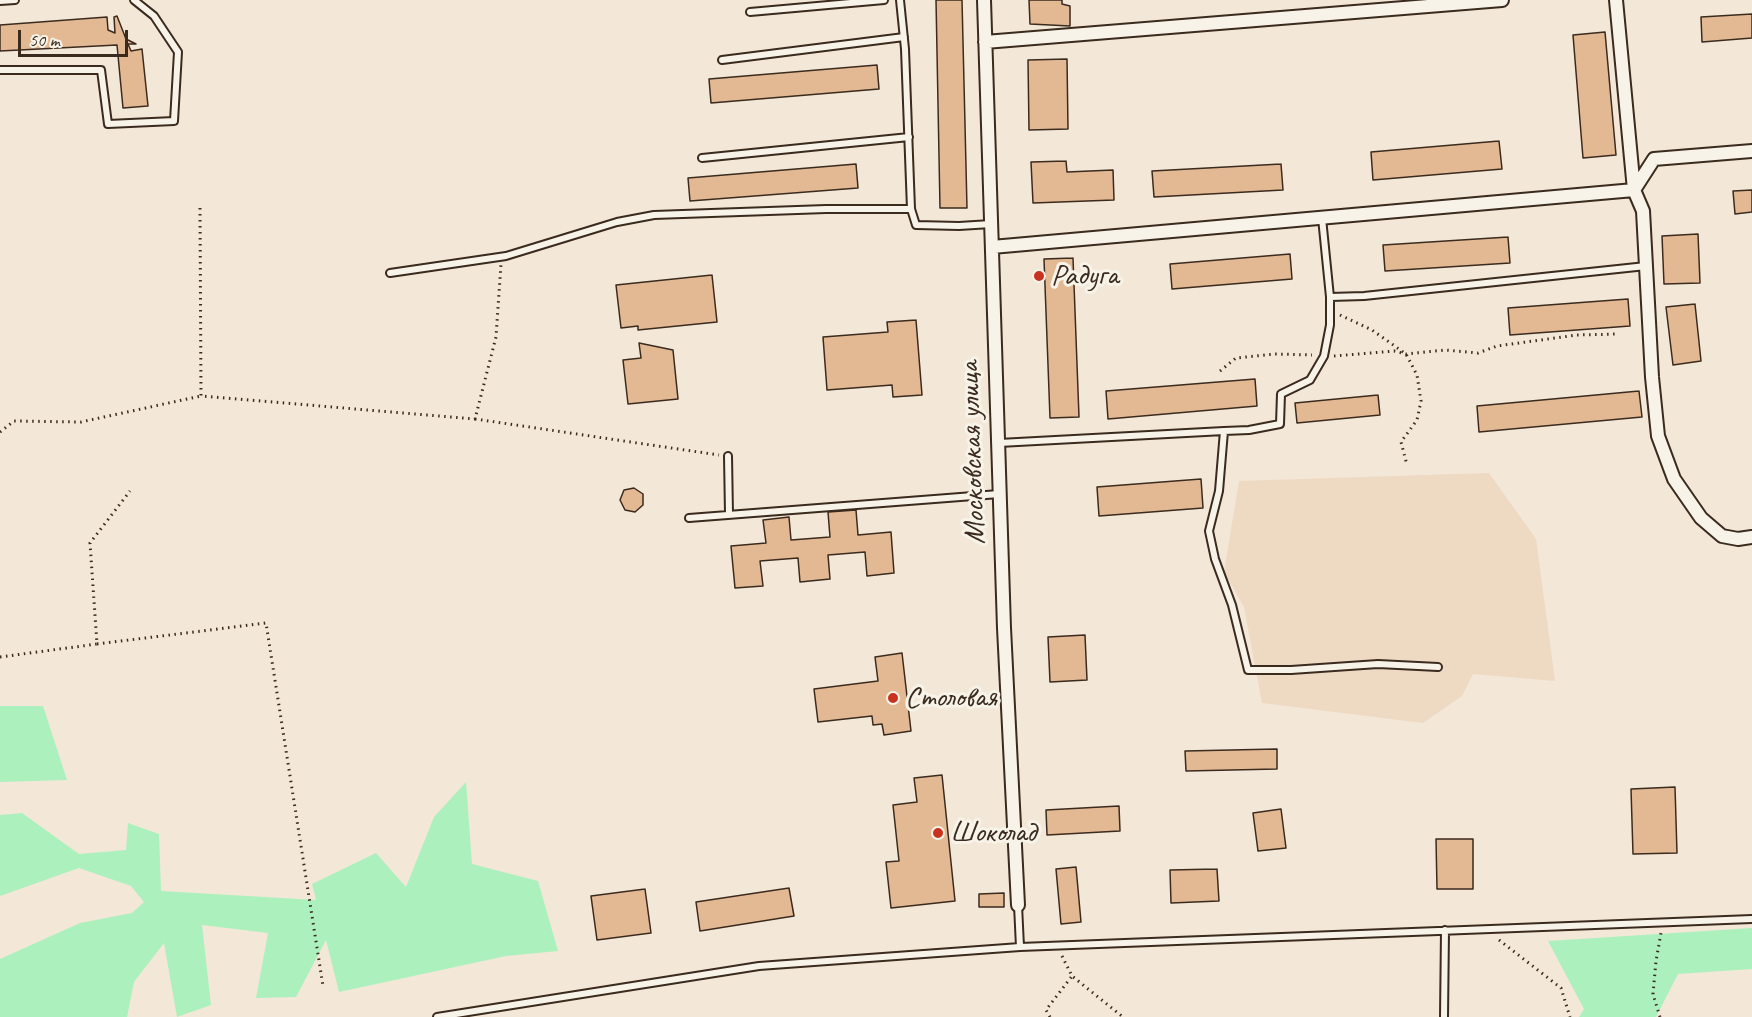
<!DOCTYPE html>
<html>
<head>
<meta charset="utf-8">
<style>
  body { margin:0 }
  #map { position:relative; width:1752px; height:1017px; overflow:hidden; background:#f3e7d7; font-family:Caveat,sans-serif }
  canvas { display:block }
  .scale { position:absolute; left:18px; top:30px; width:110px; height:27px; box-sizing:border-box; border:3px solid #3b2a1e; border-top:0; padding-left:8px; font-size:18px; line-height:21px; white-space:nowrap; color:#3b2a1e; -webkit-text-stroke:4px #f7f3e8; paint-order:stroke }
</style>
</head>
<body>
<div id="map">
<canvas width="1752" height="1017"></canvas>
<div class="scale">50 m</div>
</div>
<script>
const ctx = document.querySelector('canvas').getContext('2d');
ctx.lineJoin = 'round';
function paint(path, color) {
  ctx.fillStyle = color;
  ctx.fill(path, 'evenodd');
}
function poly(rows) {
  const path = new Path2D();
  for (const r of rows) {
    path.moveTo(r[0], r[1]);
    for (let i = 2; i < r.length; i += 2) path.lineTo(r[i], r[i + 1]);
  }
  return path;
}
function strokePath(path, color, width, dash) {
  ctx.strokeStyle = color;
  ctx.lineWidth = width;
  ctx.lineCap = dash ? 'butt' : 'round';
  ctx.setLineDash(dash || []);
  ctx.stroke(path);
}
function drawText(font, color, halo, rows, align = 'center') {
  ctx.font = font + ' Caveat,sans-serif';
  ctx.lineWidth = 6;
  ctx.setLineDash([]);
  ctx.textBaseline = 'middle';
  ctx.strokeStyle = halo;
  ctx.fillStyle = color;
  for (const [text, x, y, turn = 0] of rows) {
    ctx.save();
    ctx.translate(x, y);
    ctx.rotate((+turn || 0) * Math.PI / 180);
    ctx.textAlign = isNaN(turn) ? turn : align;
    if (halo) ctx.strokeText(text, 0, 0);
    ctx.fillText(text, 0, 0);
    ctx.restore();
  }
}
paint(poly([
  [1489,473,1536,539,1555,681,1473,674,1462,696,1423,723,1262,703,1244,607,1224,572,1239,481]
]), '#eed9c3');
paint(poly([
  [0,706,43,706,67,780,0,782],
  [466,782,472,864,538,881,558,951,506,956,339,992,326,940,296,997,256,998,268,933,202,925,211,1005,177,1017,164,943,134,982,127,1017,0,1017,0,959,80,923,132,913,144,902,131,886,79,868,0,896,0,815,22,813,79,854,126,850,128,823,159,834,161,891,316,900,312,884,376,853,406,887,434,817],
  [1752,928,1752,969,1678,974,1656,1017,1579,1017,1584,1009,1548,941]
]), '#acf1bd');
const building = poly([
  [936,0,962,0,967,208,940,208,936,0],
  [1029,0,1062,0,1062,4,1070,6,1070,26,1030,24,1029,0],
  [1752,14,1752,38,1702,42,1701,17,1752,14],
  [117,16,126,39,136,44,128,44,131,51,142,49,148,106,123,108,117,45,0,51,0,25,107,17,108,30,115,33,114,17,117,16],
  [1605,32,1616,155,1583,158,1573,35,1605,32],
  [1067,59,1068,129,1029,130,1028,60,1067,59],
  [877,65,879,89,711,103,709,79,877,65],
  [1499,141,1502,169,1373,180,1371,152,1499,141],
  [1066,161,1067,172,1113,170,1114,200,1033,203,1031,162,1066,161],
  [856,164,858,188,690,201,688,178,856,164],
  [1281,164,1283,190,1154,197,1152,171,1281,164],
  [1752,190,1752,212,1735,214,1733,191,1752,190],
  [1698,234,1700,283,1664,284,1662,236,1698,234],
  [1508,237,1510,263,1385,271,1383,245,1508,237],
  [1290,254,1292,279,1172,289,1170,264,1290,254],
  [1073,258,1079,417,1050,418,1044,259,1073,258],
  [712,275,717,322,638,330,638,326,621,328,616,285,712,275],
  [1628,299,1630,326,1510,335,1508,308,1628,299],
  [1695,304,1701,361,1673,365,1666,307,1695,304],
  [916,320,922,395,893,397,892,385,827,390,823,337,888,332,887,322,916,320],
  [639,343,673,350,678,399,628,404,623,360,641,358,639,343],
  [1255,379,1257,406,1108,419,1106,391,1255,379],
  [1639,391,1642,417,1479,432,1477,406,1639,391],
  [1378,395,1380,415,1297,423,1295,403,1378,395],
  [1201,479,1203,508,1099,516,1097,487,1201,479],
  [634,488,643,494,643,505,635,512,625,510,620,500,624,490,634,488],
  [856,510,858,535,891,532,894,573,867,576,865,552,828,555,830,579,800,582,798,558,760,561,763,586,735,588,731,546,766,543,763,520,789,517,791,540,830,537,828,512,856,510],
  [1085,635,1087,680,1050,682,1048,637,1085,635],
  [902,653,911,731,884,735,882,724,873,725,872,716,818,722,814,689,878,681,875,657,902,653],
  [1277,749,1277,769,1186,771,1185,751,1277,749],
  [942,775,955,901,891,908,886,862,899,861,893,805,917,802,914,778,942,775],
  [1675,787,1677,853,1633,854,1631,789,1675,787],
  [1119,806,1120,831,1047,835,1046,810,1119,806],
  [1281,809,1286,848,1258,851,1253,813,1281,809],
  [1436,839,1473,839,1473,889,1437,889,1436,839],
  [1076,867,1081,922,1061,924,1056,869,1076,867],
  [1217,869,1219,901,1171,903,1170,870,1217,869],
  [789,888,794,916,700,931,696,902,789,888],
  [645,889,651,933,597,940,591,896,645,889],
  [1004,893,1004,907,979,907,979,894,1004,893]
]);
paint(building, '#e3b994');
strokePath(building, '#3b2a1e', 1.5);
const lane = poly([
  [900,0,905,49,911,209,916,225,959,226,991,224],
  [0,1,15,0],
  [750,12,884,0],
  [722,60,904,37],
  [0,70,101,70,108,124,174,121,178,52,154,16,134,0],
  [702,158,909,137],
  [1322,218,1330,297],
  [390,273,506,256,617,222,654,215,826,209,911,209],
  [999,443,1224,431],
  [728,456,729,514],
  [689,518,999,494],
  [1438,667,1378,664,1291,670,1248,670,1232,605,1215,559,1209,531,1219,491,1224,431,1249,430,1280,424,1281,394,1310,380,1324,356,1330,325,1330,297,1364,296,1646,266],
  [1018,905,1020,947],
  [437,1017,759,966,1020,947,1752,919],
  [1444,1017,1445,930]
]);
const street = poly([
  [984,0,1004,628,1018,905],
  [1616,0,1634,190,1643,211,1652,377,1658,436,1674,479,1701,518,1722,536,1738,539,1752,537],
  [985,42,1502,0],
  [992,247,1634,190,1654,159,1752,151]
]);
strokePath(lane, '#3b2a1e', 10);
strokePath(street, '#3b2a1e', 16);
strokePath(poly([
  [200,208,201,396,475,419,496,337,501,264],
  [1340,315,1372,330,1406,354,1417,375,1421,401,1417,420,1401,442,1407,465],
  [1334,356,1394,351,1406,354,1445,350,1478,353,1497,346,1577,335,1618,334],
  [1220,371,1236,358,1275,354,1312,355],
  [475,419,719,455],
  [0,432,14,421,81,422,201,396],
  [97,644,266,623,323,986],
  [0,657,97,644,90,543,130,491],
  [1499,940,1561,988,1570,1017],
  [1062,956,1072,976,1123,1017],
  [1050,1017,1046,1010,1072,976],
  [1660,1017,1653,994,1656,961,1661,933]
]), '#3b2a1e', 3, [1.5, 4.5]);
strokePath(lane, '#f7f3e8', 6);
strokePath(street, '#f7f3e8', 12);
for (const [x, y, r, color] of [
  [1039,276,6,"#c8321e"],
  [893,698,6,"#c8321e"],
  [938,833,6,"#c8321e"]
]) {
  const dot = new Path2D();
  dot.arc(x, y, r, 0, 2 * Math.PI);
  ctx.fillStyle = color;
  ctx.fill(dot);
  strokePath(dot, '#f7f3e8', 2);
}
drawText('30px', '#3b2a1e', '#f7f3e8', [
  ["Радуга",1051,276],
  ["Столовая",905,698],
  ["Шоколад",950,833]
], 'left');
drawText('30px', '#3b2a1e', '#f7f3e8', [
  ["Московская улица",973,453,-92]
]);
</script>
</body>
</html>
